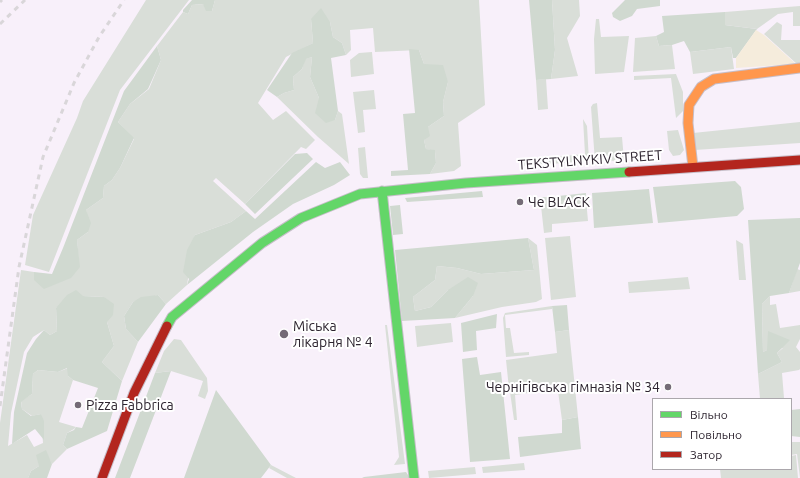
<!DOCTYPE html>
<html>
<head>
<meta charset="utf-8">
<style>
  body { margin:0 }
  #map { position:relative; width:800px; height:478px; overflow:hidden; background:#f8f0fa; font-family:Ubuntu,sans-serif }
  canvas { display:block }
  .legend { position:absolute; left:652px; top:398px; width:140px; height:72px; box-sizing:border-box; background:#fff; border:1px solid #aba7ac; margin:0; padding:5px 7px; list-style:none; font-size:12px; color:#2d242f }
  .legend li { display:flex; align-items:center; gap:8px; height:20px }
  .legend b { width:20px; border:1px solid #aba7ac }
</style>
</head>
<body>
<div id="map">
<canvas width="800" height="478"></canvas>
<ul class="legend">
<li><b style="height:5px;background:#63d668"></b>Вільно</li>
<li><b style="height:5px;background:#ff974d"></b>Повільно</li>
<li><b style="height:5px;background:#b3261e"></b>Затор</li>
</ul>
</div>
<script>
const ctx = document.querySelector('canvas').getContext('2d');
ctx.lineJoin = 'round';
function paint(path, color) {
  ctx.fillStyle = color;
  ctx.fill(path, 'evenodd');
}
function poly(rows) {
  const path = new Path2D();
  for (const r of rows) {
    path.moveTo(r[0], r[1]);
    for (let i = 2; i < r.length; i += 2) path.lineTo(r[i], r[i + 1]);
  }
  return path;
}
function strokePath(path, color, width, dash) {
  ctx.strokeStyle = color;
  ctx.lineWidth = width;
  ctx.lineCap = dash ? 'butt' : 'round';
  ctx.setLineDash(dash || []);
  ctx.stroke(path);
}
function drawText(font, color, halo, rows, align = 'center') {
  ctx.font = font + ' Ubuntu,sans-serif';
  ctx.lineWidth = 4;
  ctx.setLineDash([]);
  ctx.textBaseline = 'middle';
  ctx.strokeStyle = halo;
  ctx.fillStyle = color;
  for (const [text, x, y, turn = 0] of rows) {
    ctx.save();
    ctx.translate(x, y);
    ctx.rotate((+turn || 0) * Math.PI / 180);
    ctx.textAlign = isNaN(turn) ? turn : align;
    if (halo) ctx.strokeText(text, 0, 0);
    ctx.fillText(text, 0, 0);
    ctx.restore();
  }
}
paint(poly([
  [146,0,189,0,120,90,49,272,25,265,33,215,77,118,83,101],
  [215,0,479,0,485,105,458,123,461,166,454,171,430,174,436,163,435,151,426,149,424,140,428,127,444,116,443,102,448,82,424,64,419,50,375,52,373,28,350,30,351,50,346,55,342,43,333,37,330,22,311,19,313,43,286,57,258,103,273,120,286,111,315,140,306,149,301,147,245,204,216,178,213,181,246,211,231,222,195,235,187,285,166,304,158,295,133,302,124,316,126,329,138,342,122,381,102,362,114,346,107,322,104,297,83,296,56,308,57,331,50,335,44,330,33,337,24,352,11,413,8,446,27,435,34,447,43,443,41,414,32,416,22,409,21,401,32,394,33,374,38,370,58,372,68,368,68,376,73,380,59,422,76,427,74,429,67,433,63,445,67,449,52,464,45,451,39,466,31,471,28,478,0,478,0,423,21,270,34,272,34,280,79,267,77,240,88,232,86,210,103,198,104,186,112,180,120,168,134,139,118,122,130,104,149,89,161,60,157,46,183,12,188,14,192,5,203,4,212,11],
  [552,0,579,0,580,16,567,38,578,76,551,79,555,50],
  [800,6,800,26,793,26,793,12,778,14,757,29,725,25,725,12],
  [596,19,599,19,601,37,629,36,624,72,595,74,594,39],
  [777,22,782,25,781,40,800,40,800,63,798,65,764,34],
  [656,36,659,46,672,45,675,69,633,72,635,38],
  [731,47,734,69,693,74,690,52],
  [372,52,374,74,351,77,350,60,359,53],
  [312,57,310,77,319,98,335,120,338,111,342,114,349,164,318,137,277,97,284,93,294,90,293,77,302,69,305,59],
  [676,74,683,92,683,111,676,118,671,78,634,80,634,76],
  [546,79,548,109,538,110,536,80],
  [374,90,376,109,363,110,365,132,358,133,353,92],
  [597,103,600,138,622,137,624,160,595,162,591,107,593,104],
  [583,119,587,126,589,161,524,166,523,160,585,154],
  [800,122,800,143,695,150,693,133],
  [678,130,684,150,680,155,673,156,669,150,667,131],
  [365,147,368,178,363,178,360,174,358,148],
  [540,197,549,197,550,202,586,199,588,221,552,224,552,232,544,233],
  [570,236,576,297,551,300,545,238],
  [528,238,537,245,542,299,536,302,502,307,455,318,473,296,448,290,431,307,415,311,413,297,435,280,437,266,457,268,481,274,534,270],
  [736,240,743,244,746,280,739,280],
  [797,269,800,270,800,291,789,293],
  [688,277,690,289,629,293,628,282],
  [770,296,770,305,776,304,780,328,800,325,800,339,796,347,800,352,800,369,799,370,782,373,784,398,760,399,758,374,782,362,777,353,783,348,767,350,763,352,762,304],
  [552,306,552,309,505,315,506,328,510,328,514,353,529,352,529,355,506,357,503,318,505,313],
  [451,323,453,342,417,347,415,326],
  [385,325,387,325,405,464,394,465,399,457],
  [569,330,578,417,562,420,557,384,509,389,506,360,557,353,555,332],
  [174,339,181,340,207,378,208,391,205,399,198,396,203,381,171,371,155,373,164,351],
  [535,389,535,392,515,395,517,420,514,420,510,392],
  [791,442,800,442,800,478,797,454,791,455],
  [796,455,798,478,721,478,720,469,791,469,791,456],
  [524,463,525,470,483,473,482,467],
  [271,465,296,478,287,478,269,468],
  [475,467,476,474,429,478,428,471]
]), '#d9ded8');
paint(poly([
  [192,0,215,0,212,11,206,11,203,4,192,5,188,14,183,12,183,10],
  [529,0,552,0,555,50,551,79,536,80],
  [625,0,660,0,660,6,637,9,632,16,620,21,613,17,612,13],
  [321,8,330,22,333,37,342,43,346,55,331,58,338,111,335,120,326,123,315,113,319,98,310,77,312,57,306,59,302,69,293,77,294,90,284,93,277,97,267,90,292,53,313,43,311,19],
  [725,12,725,25,757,29,736,58,733,58,731,47,690,52,684,41,672,45,659,46,656,36,664,32,662,16],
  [157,46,161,60,148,89,130,104,118,122,134,138,120,168,112,180,104,186,103,198,86,210,91,223,88,232,77,240,80,267,71,278,44,289,34,280,34,272,52,274,63,248,124,91],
  [409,49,419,50,424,64,443,65,448,82,443,102,444,116,428,127,430,136,424,140,426,149,435,150,436,163,430,174,391,176,391,171,408,170,403,114,415,113],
  [307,153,313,159,255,214,245,204,295,154],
  [316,162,325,168,340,162,350,175,334,185,293,204,253,232,187,285,189,279,183,272,187,250,195,235,231,222,246,211,255,219],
  [735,181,741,187,744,209,737,216,658,223,653,187],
  [649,189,653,223,594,228,592,193],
  [482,191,483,197,407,202,405,198],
  [586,193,586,199,549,202,549,197],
  [400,205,403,234,393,235,390,206],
  [800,218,800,263,789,293,770,296,762,304,763,352,767,350,768,331,790,340,777,353,782,362,758,374,748,220],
  [528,238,534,270,481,274,457,268,437,266,435,280,413,297,415,311,431,307,448,290,468,277,478,283,473,296,455,318,402,321,395,250],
  [76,290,83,296,104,297,114,304,113,315,107,322,114,346,102,362,122,381,107,431,67,449,63,445,67,433,74,430,76,427,82,428,98,388,73,380,68,376,67,368,58,372,38,370,33,374,32,394,21,402,22,409,31,416,41,414,44,421,44,440,35,429,12,444,14,412,27,353,36,339,44,330,50,335,57,331,56,308,67,295],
  [158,295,166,304,138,342,126,329,124,316,133,302,141,297],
  [567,305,569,330,555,332,552,306],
  [497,314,496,328,476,331,477,350,463,352,461,323],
  [477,357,480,375,501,372,510,459,470,462,462,359],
  [171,371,130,478,115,478,155,373],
  [216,390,271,465,261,478,184,478],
  [800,409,800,437,791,436,791,410],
  [578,417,581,449,520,457,518,437,562,433,562,420],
  [46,450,52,464,47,478,28,478,31,471,39,466,36,455],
  [406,472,410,478,362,478,364,477]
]), '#d0d9d0');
paint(poly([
  [756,30,764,35,796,64,736,68,736,58]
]), '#f5ecdc');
const fast = poly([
  [382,191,414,478],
  [167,326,172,317,262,243,301,218,360,194,466,183,629,172]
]);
const slow = poly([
  [693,167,688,123,689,105,701,87,714,79,800,68]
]);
const jam = poly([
  [629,172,800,160],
  [102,478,134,393,167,326]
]);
strokePath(fast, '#c6bec8', 11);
strokePath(slow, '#c6bec8', 11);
strokePath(jam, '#c6bec8', 11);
strokePath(fast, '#63d668', 9);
strokePath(slow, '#ff974d', 9);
strokePath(jam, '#b3261e', 9);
strokePath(poly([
  [0,2,2,0],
  [0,24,25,0],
  [0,406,19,267,43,157,74,83,99,37,124,0]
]), '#d9d6d9', 3, [5, 5]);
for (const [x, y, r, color] of [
  [520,202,4,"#746b76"],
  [284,334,5,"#746b76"],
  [668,387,4,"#746b76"],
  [78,405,4,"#746b76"]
]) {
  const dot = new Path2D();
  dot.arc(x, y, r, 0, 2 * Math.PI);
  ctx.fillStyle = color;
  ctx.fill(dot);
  strokePath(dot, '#fff', 1.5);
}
drawText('14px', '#2d242f', '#fff', [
  ["TEKSTYLNYKIV STREET",590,160,-4]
]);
drawText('14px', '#2d242f', '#fff', [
  ["Че BLACK",528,202],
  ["Міська",293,326],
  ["лікарня № 4",293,342],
  ["Чернігівська гімназія № 34",660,387,"right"],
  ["Pizza Fabbrica",86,405]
], 'left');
</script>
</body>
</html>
